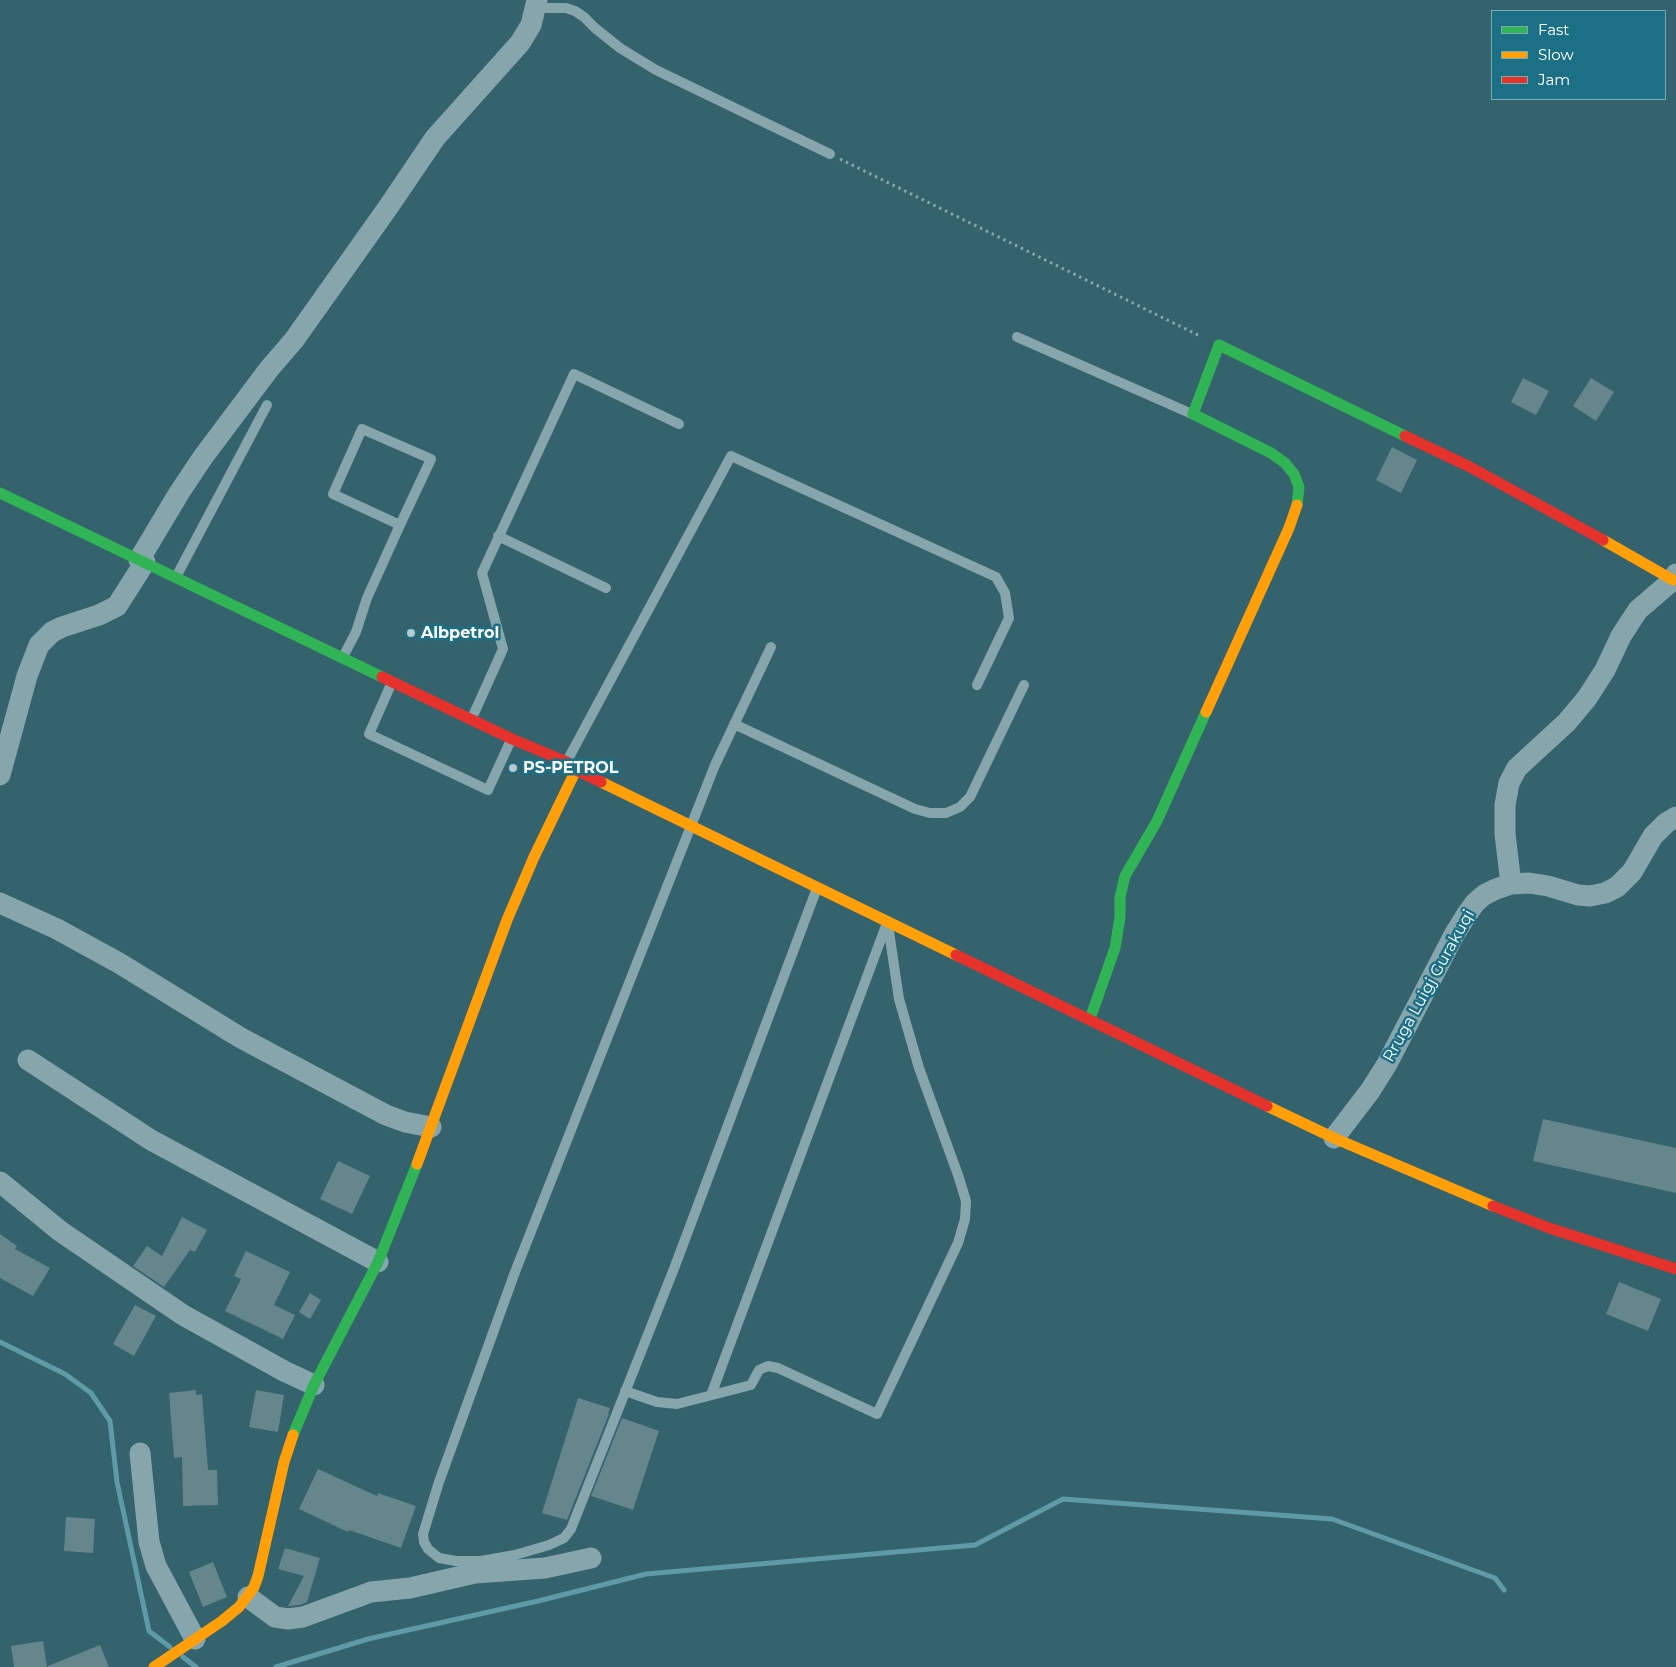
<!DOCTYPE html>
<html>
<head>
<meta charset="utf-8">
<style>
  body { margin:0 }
  #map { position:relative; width:1676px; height:1667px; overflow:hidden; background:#34626d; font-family:Montserrat,sans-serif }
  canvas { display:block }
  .legend { position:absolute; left:1491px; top:10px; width:175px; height:90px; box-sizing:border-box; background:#1c7085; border:1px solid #77a9b6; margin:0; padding:6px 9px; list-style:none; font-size:15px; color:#fff }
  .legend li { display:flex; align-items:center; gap:10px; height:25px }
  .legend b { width:25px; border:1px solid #77a9b6 }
</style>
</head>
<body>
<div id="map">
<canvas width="1676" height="1667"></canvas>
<ul class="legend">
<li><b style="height:6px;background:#30b455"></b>Fast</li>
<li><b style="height:6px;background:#ff9f0a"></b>Slow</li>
<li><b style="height:6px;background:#e5322d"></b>Jam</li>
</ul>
</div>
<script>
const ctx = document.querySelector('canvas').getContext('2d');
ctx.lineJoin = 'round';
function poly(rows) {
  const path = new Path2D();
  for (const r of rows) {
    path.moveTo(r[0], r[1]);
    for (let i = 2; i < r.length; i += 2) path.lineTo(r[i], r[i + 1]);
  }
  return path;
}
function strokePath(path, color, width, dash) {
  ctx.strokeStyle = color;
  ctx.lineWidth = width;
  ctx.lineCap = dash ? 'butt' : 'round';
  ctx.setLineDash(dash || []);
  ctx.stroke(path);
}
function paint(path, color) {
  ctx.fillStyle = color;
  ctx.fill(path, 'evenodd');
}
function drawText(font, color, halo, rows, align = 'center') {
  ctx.font = font + ' Montserrat,sans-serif';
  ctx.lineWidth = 5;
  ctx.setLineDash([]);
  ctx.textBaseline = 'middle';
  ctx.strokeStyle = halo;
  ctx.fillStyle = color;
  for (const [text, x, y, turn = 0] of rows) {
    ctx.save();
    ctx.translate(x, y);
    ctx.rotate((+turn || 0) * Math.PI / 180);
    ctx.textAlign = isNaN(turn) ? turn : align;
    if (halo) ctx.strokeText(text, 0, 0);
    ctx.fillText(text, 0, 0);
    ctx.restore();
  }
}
strokePath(poly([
  [0,1342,65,1374,91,1393,110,1421,117,1482,149,1631,170,1647],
  [183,1657,196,1667],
  [276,1667,368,1639,538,1601,646,1574,975,1545,1063,1499,1332,1519,1495,1578,1504,1590]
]), '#5f9aa7', 5);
paint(poly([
  [1523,378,1549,391,1536,415,1511,402],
  [1591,378,1614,392,1596,421,1573,406],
  [1392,447,1417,460,1401,493,1376,480],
  [1543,1119,1676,1148,1676,1193,1533,1161],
  [338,1161,370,1176,352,1214,320,1199],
  [182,1217,207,1230,195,1252,190,1250,164,1287,133,1266,147,1246,162,1256],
  [0,1234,17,1246,15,1249,50,1268,33,1296,0,1278],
  [246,1251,290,1272,274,1305,295,1315,283,1339,225,1311,241,1279,234,1276],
  [1619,1282,1661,1299,1648,1331,1606,1314],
  [310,1293,321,1300,310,1319,299,1312],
  [135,1305,156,1316,134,1356,113,1344],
  [196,1390,196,1395,202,1394,208,1470,217,1470,218,1505,183,1506,182,1457,174,1458,169,1393],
  [256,1390,284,1395,278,1432,249,1427],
  [578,1398,610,1408,608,1414,609,1414,567,1520,542,1513],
  [622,1418,659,1431,633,1510,591,1496],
  [318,1469,377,1496,378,1493,416,1506,401,1548,349,1530,348,1532,299,1509],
  [66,1517,95,1519,93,1553,64,1551],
  [285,1548,320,1558,307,1602,300,1605,288,1606,304,1576,278,1569],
  [213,1562,227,1597,203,1607,189,1572],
  [43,1641,47,1667,14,1667,11,1646],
  [100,1645,109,1667,48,1667,48,1666]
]), '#65868d');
strokePath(poly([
  [840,159,1200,336]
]), '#86a5ad', 3, [2.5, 4]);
strokePath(poly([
  [535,8,566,8,575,11,584,17,595,28,620,48,656,70,830,154],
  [1017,337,1192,414],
  [498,536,606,588],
  [176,577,267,405],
  [771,647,715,765,515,1272,439,1482,423,1534,424,1542,428,1549,439,1558,456,1561,481,1561,515,1555,549,1545,564,1538,571,1529,675,1266,817,888],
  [343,657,356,632,367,598,400,525,431,459,362,429,333,494,400,525],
  [392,682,369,734,488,790,511,740],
  [472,718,503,649,482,573,574,374,679,424],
  [734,724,915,809,930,813,946,813,960,807,970,797,1024,685],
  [567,761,731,456,996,577,1005,593,1009,618,977,685],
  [625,1391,657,1402,677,1404,751,1385,759,1370,768,1366,778,1368,877,1414,958,1243,965,1219,966,1201,958,1175,919,1068,899,999,888,925],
  [711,1395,887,923]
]), '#86a5ad', 10);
strokePath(poly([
  [139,560,179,493,203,457,269,369,294,340,389,206,435,138,520,43,531,25,537,0],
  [0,775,27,676,39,645,52,632,62,627,99,615,117,606,145,562],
  [1511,884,1529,883,1548,886,1578,895,1590,896,1605,893,1617,887,1632,872,1653,836,1666,823,1676,817],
  [0,903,57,929,119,963,241,1038,386,1115,405,1122,431,1127],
  [28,1060,151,1140,378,1262],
  [1334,1138,1370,1091,1387,1064,1454,935,1467,914,1475,903,1484,895,1496,889,1511,884,1505,834,1505,805,1509,783,1517,768,1567,722,1587,698,1605,670,1621,636,1638,610,1673,580,1676,574],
  [0,1182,60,1231,183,1315,284,1371,314,1385],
  [140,1453,149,1542,156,1566,195,1639],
  [248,1597,275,1617,288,1619,303,1617,371,1592,410,1588,475,1573,545,1568,591,1558]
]), '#86a5ad', 21);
strokePath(poly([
  [0,493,382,677],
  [1297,505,1299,487,1294,474,1285,463,1271,453,1193,414,1219,345,1405,436],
  [1090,1019,1115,948,1120,917,1120,897,1125,876,1157,821,1206,712],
  [293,1435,314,1385,378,1262,417,1164]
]), '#30b455', 11);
strokePath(poly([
  [1603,540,1673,580],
  [1206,712,1289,528,1297,505],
  [601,782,956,955],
  [1267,1106,1334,1138,1493,1206],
  [417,1164,507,920,534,857,576,770],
  [154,1667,222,1621,239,1607,254,1587,258,1576,284,1462,293,1435]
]), '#ff9f0a', 11);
strokePath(poly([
  [1405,436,1470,467,1603,540],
  [382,677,512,739,567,762,576,770,601,782],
  [956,955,1267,1106],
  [1493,1206,1549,1228,1676,1269]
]), '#e5322d', 11);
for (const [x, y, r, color] of [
  [411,633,5,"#b8c8cc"],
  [513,768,5,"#b8c8cc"]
]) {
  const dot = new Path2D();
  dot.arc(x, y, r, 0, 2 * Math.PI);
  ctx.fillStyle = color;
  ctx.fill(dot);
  strokePath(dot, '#1c7085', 2);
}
drawText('bold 16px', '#fff', '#1c7085', [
  ["Albpetrol",421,633],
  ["PS-PETROL",523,768]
], 'left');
drawText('16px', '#fff', '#1c7085', [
  ["Rruga Luigj Gurakuqi",1429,986,-61]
]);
</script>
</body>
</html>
